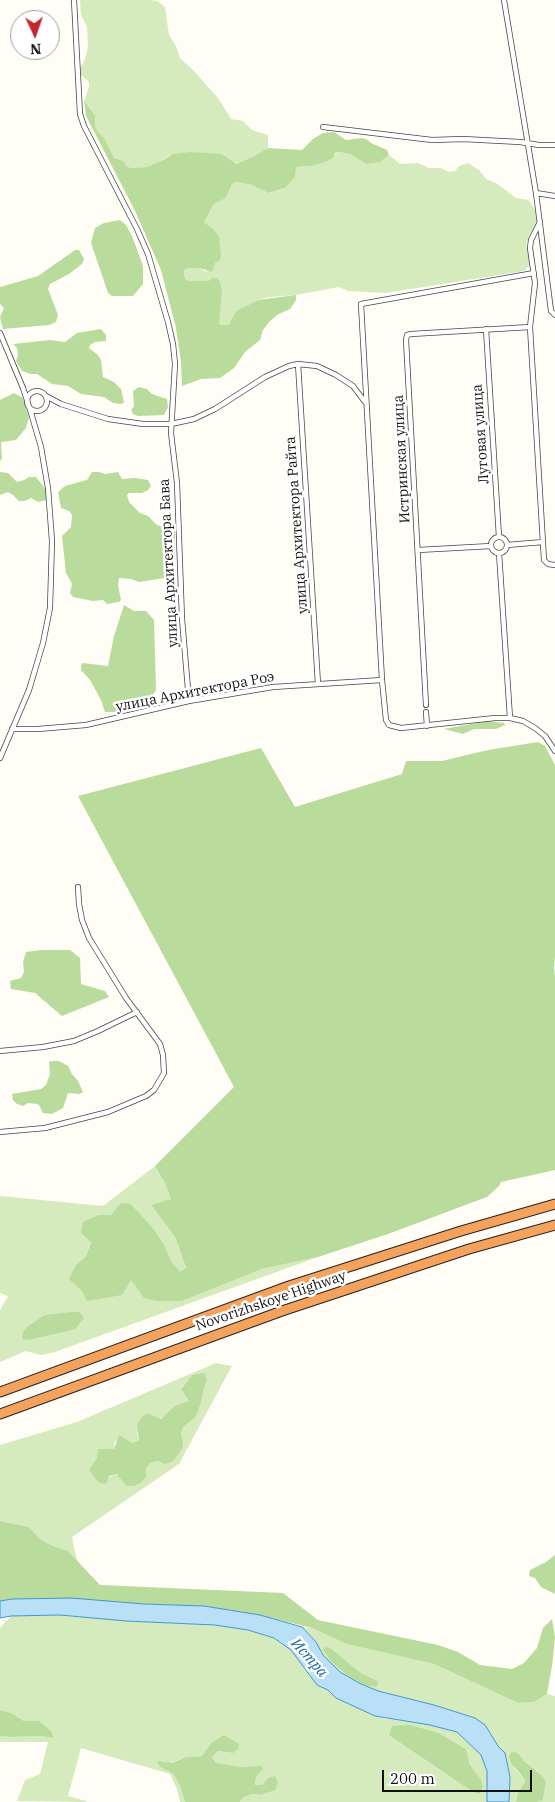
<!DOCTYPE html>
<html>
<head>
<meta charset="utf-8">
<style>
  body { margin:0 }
  #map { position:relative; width:555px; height:1802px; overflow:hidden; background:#fffdf5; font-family:"IBM Plex Serif",serif }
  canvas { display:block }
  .north { position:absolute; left:10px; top:10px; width:50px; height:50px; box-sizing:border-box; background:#fff; border:1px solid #a0a0a0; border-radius:50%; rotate:177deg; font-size:14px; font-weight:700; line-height:20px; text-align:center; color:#111 }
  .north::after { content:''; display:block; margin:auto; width:18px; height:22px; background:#c4262e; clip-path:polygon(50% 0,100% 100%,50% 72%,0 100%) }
  .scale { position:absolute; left:382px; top:1770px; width:150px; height:22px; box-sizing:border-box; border:2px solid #111; border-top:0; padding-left:6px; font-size:15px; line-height:18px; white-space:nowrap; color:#111; -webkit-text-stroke:4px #fff; paint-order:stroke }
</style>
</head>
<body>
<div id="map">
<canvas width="555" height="1802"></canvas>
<div class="north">N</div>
<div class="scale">200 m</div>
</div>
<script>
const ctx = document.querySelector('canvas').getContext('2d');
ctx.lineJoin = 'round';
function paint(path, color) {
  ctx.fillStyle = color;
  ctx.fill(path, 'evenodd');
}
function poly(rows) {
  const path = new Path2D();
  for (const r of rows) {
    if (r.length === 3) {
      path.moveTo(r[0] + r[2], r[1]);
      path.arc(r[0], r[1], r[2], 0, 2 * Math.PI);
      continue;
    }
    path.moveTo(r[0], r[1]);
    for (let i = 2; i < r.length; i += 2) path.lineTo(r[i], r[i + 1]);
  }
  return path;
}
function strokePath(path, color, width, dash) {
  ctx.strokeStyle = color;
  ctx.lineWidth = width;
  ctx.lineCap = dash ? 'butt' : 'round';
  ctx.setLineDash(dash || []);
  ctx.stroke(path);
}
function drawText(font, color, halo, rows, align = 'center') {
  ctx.font = font + ' "IBM Plex Serif",serif';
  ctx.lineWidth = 5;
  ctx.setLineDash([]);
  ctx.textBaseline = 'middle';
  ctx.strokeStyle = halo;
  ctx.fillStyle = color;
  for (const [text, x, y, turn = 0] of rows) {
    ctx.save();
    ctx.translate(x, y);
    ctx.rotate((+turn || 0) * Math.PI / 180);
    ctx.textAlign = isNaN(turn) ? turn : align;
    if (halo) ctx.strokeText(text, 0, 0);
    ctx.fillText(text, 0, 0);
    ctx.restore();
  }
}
paint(poly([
  [80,0,151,0,157,1,165,7,169,35,176,46,180,58,193,70,218,98,231,119,243,121,252,130,268,135,268,148,254,156,235,164,222,154,169,156,161,161,147,167,131,168,126,166,124,161,114,158,105,139,97,131,95,125,95,115,84,101,89,87,89,82,81,75,79,70,84,62,88,48,87,27,81,15],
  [340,152,350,154,366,164,380,162,389,155,400,164,418,163,429,168,441,168,449,172,455,171,459,166,468,163,479,170,486,179,496,183,516,198,528,200,530,202,535,210,537,224,526,243,530,265,524,271,386,293,348,291,339,287,296,295,269,297,258,300,236,311,229,324,224,325,218,324,222,292,212,278,208,281,191,281,186,280,184,276,184,270,189,268,199,268,207,272,212,228,204,222,214,204,226,198,232,184,237,182,252,185,270,193,285,188,296,167,311,166],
  [155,1166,165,1183,171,1199,151,1205,175,1237,186,1266,180,1273,171,1261,165,1246,153,1228,131,1204,111,1215,99,1215,86,1256,76,1265,131,1280,182,1301,262,1269,318,1257,55,1352,41,1355,26,1351,0,1362,0,1310,8,1296,0,1293,0,1196,103,1206],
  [216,1363,232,1366,179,1464,72,1537,77,1561,68,1551,53,1546,40,1539,29,1527,0,1521,0,1445,77,1422],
  [192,1375,207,1381,204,1388,201,1403,196,1417,183,1427,181,1434,183,1441,158,1461,150,1463,146,1469,122,1479,117,1474,98,1482,89,1470,97,1457,114,1449,115,1441,132,1443,139,1440,137,1433,189,1401,181,1388],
  [60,1615,126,1621,215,1625,248,1630,274,1638,291,1650,317,1685,328,1690,336,1698,381,1718,430,1725,457,1732,481,1755,487,1771,487,1802,240,1802,244,1797,252,1794,260,1795,268,1778,262,1785,255,1786,256,1777,263,1769,224,1766,216,1763,212,1757,218,1751,233,1753,211,1743,202,1756,186,1757,160,1767,173,1774,180,1786,185,1802,180,1802,177,1789,170,1774,81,1748,68,1796,89,1802,17,1801,25,1780,40,1774,48,1742,0,1742,0,1736,11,1737,40,1736,54,1738,39,1721,24,1721,11,1713,0,1710,0,1628,11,1616],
  [432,1732,439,1733,466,1749,470,1765,481,1779,483,1786,473,1792,448,1774],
  [302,1627,312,1628,348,1644,434,1664,518,1703,534,1702,547,1694,555,1696,555,1802,537,1802,543,1800,546,1783,536,1769,525,1762,518,1753,514,1768,523,1777,525,1782,518,1792,516,1802,509,1802,510,1777,505,1753,498,1746,485,1725,474,1718,434,1705,378,1691,359,1683,340,1672,323,1655,316,1642]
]), '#d5ebbd');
paint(poly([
  [84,101,95,115,95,125,97,131,105,139,114,158,124,161,126,166,131,168,147,167,161,161,174,154,190,152,222,154,236,164,254,156,268,148,302,150,313,139,323,133,334,132,346,140,362,138,368,140,371,143,387,150,389,155,380,162,366,164,350,154,340,152,335,153,333,158,325,162,311,166,296,167,295,177,285,188,269,193,252,185,237,182,232,184,226,198,214,204,204,222,212,228,219,237,221,257,219,261,215,263,212,272,199,268,189,268,184,270,184,276,186,280,191,281,208,281,212,278,217,278,220,282,222,292,219,324,224,325,229,324,236,311,258,300,296,295,296,300,290,309,277,315,269,322,263,330,260,340,245,352,234,368,220,378,201,379,182,386,181,362,176,328,161,270,135,211,86,116],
  [120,220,126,225,132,236,143,266,143,284,133,296,112,296,108,293,91,243,95,228,104,223],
  [75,250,79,250,84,259,82,264,69,274,50,284,48,289,58,315,56,322,49,325,3,329,0,317,4,308,0,304,0,287,38,276],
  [101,329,106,335,106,341,95,342,90,345,89,348,98,355,101,360,103,377,114,382,121,389,124,402,122,404,113,403,104,397,81,394,68,386,52,384,37,374,31,374,22,371,16,361,18,355,17,348,13,344,50,340,65,342,77,333],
  [139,387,147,389,152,394,167,399,168,407,164,415,138,416,133,414,131,410,134,406,133,391],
  [14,393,23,398,29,418,28,421,26,428,16,440,1,442,2,458,0,461,0,400],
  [0,472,8,473,17,482,24,480,29,477,36,477,48,492,48,500,38,502,31,498,25,501,19,501,13,495,8,492,0,495],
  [92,472,99,472,105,474,118,472,122,479,135,478,148,480,151,486,148,490,142,493,129,493,127,495,129,502,140,513,148,516,157,525,173,530,175,532,174,572,171,577,139,582,131,579,119,578,118,585,121,600,119,602,107,604,103,600,93,601,73,597,70,593,72,584,66,573,62,536,71,527,72,515,69,511,61,508,58,492,65,486,87,480],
  [124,605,134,611,146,611,154,620,156,690,146,706,123,712,105,712,101,700,90,680,81,670,81,665,83,663,108,666,114,636],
  [488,721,504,723,505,725,496,729,474,729,463,734,444,729],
  [538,742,545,746,555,765,555,955,554,968,555,977,555,1170,501,1182,499,1186,487,1197,388,1234,318,1257,262,1269,182,1301,157,1301,144,1298,131,1280,122,1295,87,1301,82,1291,69,1279,76,1265,86,1256,91,1242,81,1233,83,1222,99,1215,111,1215,121,1203,131,1204,153,1228,165,1246,171,1261,180,1272,186,1267,175,1237,151,1205,171,1199,165,1183,155,1166,234,1087,78,796,261,748,295,807,402,774,406,761,442,761,488,750],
  [42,950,70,950,80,958,81,984,105,991,109,997,62,1016,35,993,11,989,10,981,21,978,24,972,23,962,26,952],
  [52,1061,59,1061,68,1066,72,1074,78,1081,83,1092,80,1094,68,1093,63,1108,52,1114,43,1113,39,1105,37,1104,28,1103,23,1106,17,1104,13,1100,12,1094,41,1089,46,1085,50,1074,49,1062],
  [72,1312,79,1312,84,1318,75,1329,29,1340,22,1339,23,1332,27,1327,45,1315],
  [205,1373,207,1381,204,1388,201,1403,196,1417,183,1427,181,1434,183,1441,182,1449,173,1461,165,1464,158,1461,150,1463,146,1469,146,1477,141,1483,134,1486,126,1486,117,1474,109,1476,106,1484,98,1482,89,1470,97,1457,98,1449,114,1449,119,1435,132,1443,139,1440,137,1425,141,1418,147,1413,161,1419,175,1406,189,1401,181,1389,192,1375],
  [0,1521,29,1527,40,1539,53,1546,68,1551,100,1585,283,1593,318,1620,438,1645,458,1652,480,1665,512,1669,524,1663,537,1648,543,1628,552,1619,555,1637,552,1666,547,1694,534,1702,518,1703,434,1664,347,1644,312,1628,260,1615,204,1606,12,1599,0,1601],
  [555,1555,555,1594,541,1587,535,1578,529,1576,530,1570,546,1562],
  [325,1647,330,1648,362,1674,378,1681,377,1687,365,1685,349,1677,331,1661,323,1650],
  [0,1710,11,1713,24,1721,39,1721,51,1731,54,1738,40,1736,11,1737,0,1736],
  [410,1725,439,1733,466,1749,470,1765,481,1779,483,1786,480,1794,473,1792,389,1735,392,1726],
  [224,1735,239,1744,238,1749,233,1753,218,1751,212,1757,216,1763,240,1767,262,1766,263,1769,256,1777,255,1785,262,1785,268,1778,275,1776,278,1783,275,1790,260,1795,252,1794,244,1797,240,1802,185,1802,180,1786,173,1774,160,1767,157,1761,172,1763,186,1757,202,1756,211,1743],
  [511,1752,518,1753,525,1762,535,1769,544,1778,546,1783,543,1800,537,1802,516,1802,518,1792,525,1782,523,1777,511,1763,509,1757]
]), '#b9dc9c');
const water = poly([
  [71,1598,144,1604,204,1606,260,1615,302,1627,316,1642,323,1655,340,1672,359,1683,378,1691,434,1705,475,1718,485,1725,498,1746,505,1753,510,1777,509,1802,487,1802,487,1771,481,1755,457,1732,430,1725,375,1716,336,1698,328,1690,317,1685,291,1650,274,1638,248,1630,215,1625,126,1621,60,1615,11,1616,0,1618,0,1601,12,1599,71,1598]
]);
paint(water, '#b9e0f7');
strokePath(water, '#3f96cf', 1);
const minor = poly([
  [74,0,80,114,84,126,137,229,148,254,168,322,173,344,175,364,171,433,177,483,182,619,189,701],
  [504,0,536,193,551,311,555,315],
  [323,127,432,140,463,139,520,142,539,145,555,145],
  [536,193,555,196],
  [540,222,531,240,530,248,535,283,530,327,544,560,548,564,555,565],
  [534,273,361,304,382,680,386,720,389,725,401,728,495,718,510,718,523,721,535,728,545,736,555,751],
  [486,329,499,537],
  [0,333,23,388,28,403],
  [298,364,318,684],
  [37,401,10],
  [46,396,61,404,108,419,143,424,171,424,194,419,215,409,265,377,289,366,298,364,317,366,336,375,353,386,365,402],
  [499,545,8],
  [507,545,543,542],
  [418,550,491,546],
  [499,553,510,718],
  [426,705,406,340,407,335,411,334,530,327],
  [426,712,427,726],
  [12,729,38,729,86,725,189,701,273,687,382,680],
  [0,758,29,690,43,643,50,608,52,541,48,488,41,447,29,406],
  [0,1051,43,1047,74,1041,98,1031,137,1012],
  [0,1132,45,1128,108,1112,146,1096,154,1090,164,1073,163,1055,160,1044,126,998,89,938,82,920,79,904,78,887]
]);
const motorway = poly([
  [0,1392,289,1286,461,1231,555,1204],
  [0,1414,282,1311,469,1249,555,1225]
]);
strokePath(minor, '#444', 6);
strokePath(motorway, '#222', 11);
strokePath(minor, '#fff', 4.5);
strokePath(motorway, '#f5a25d', 9);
drawText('14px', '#111', '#fff', [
  ["Луговая улица",481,434,-94],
  ["Истринская улица",402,459,-93],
  ["улица Архитектора Райта",297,525,-94],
  ["улица Архитектора Бава",169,563,-93],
  ["улица Архитектора Роэ",195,692,-11],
  ["Novorizhskoye Highway",271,1301,-19]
]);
drawText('italic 15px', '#1768a6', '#fff', [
  ["Истра",309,1658,48]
]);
</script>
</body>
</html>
